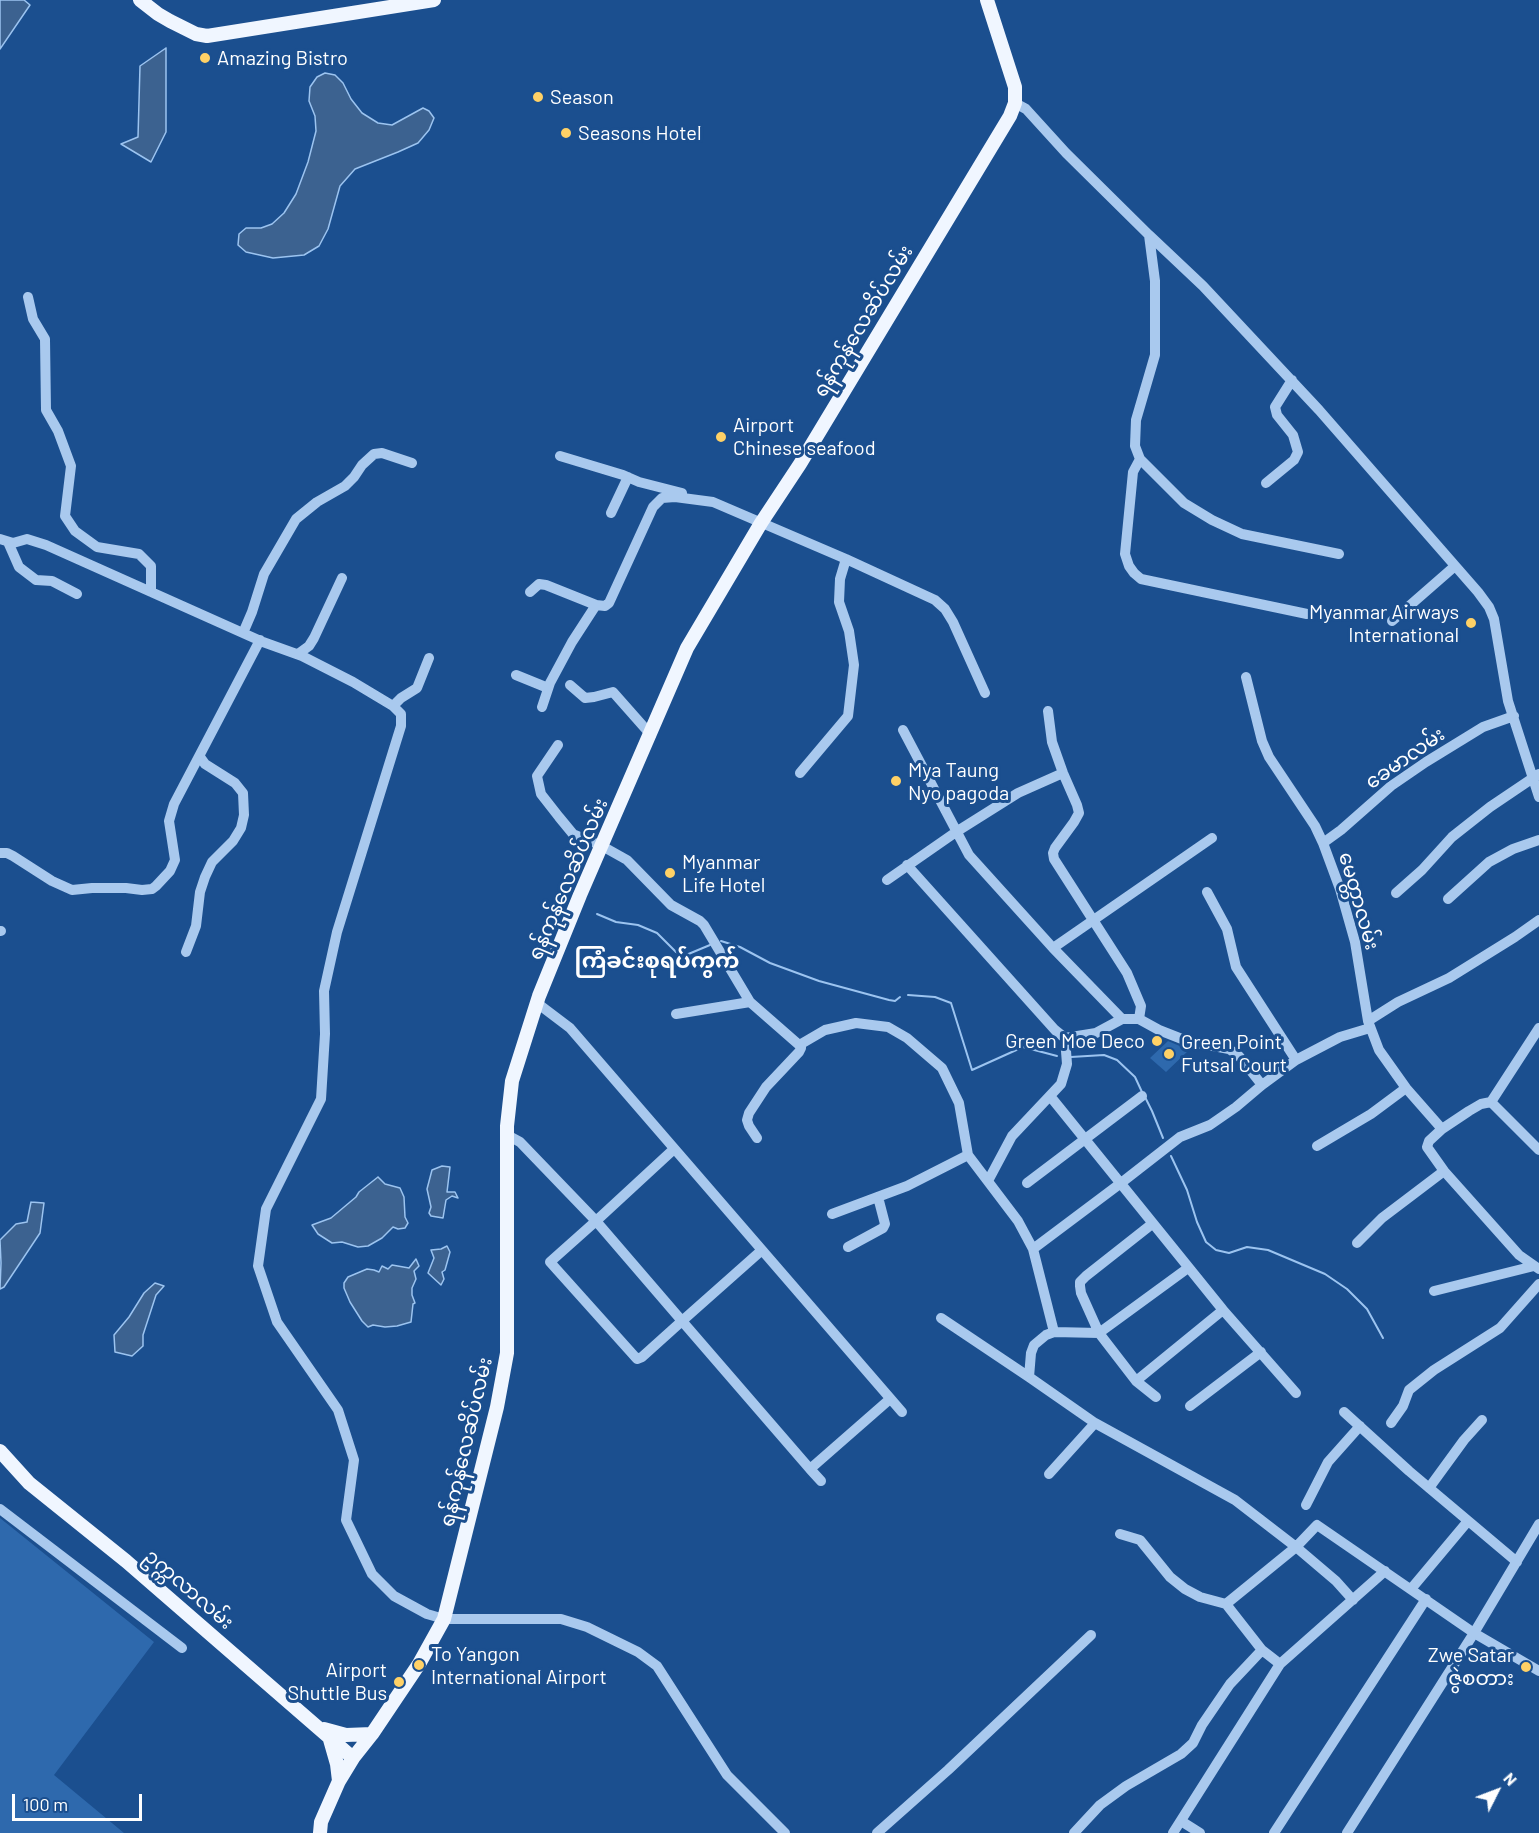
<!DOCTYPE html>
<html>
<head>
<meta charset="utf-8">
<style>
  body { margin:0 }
  #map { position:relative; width:1539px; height:1833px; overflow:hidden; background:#1b4f8f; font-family:Barlow,sans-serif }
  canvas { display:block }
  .north { position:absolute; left:1467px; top:1761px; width:60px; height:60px; -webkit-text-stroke:4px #1b4f8f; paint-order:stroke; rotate:48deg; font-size:16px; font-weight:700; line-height:24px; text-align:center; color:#fff }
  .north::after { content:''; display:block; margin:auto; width:21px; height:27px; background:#fff; clip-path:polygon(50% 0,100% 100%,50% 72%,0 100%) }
  .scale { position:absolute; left:12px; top:1794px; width:130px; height:27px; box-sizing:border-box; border:3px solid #fff; border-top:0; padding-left:8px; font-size:18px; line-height:21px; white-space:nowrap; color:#fff; -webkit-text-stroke:4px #1b4f8f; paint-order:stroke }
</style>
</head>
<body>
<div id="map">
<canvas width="1539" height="1833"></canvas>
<div class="north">N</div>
<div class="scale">100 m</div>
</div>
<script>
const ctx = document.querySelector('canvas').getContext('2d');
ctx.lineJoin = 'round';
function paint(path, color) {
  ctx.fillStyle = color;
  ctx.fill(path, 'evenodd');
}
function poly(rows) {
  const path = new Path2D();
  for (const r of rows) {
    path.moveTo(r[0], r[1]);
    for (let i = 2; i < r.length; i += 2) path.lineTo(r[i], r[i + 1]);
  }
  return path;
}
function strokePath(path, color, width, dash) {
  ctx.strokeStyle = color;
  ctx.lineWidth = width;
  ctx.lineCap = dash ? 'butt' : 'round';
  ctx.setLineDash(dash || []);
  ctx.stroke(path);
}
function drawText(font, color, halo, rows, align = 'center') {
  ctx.font = font + ' Barlow,"Noto Sans Myanmar",sans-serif';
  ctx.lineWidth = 6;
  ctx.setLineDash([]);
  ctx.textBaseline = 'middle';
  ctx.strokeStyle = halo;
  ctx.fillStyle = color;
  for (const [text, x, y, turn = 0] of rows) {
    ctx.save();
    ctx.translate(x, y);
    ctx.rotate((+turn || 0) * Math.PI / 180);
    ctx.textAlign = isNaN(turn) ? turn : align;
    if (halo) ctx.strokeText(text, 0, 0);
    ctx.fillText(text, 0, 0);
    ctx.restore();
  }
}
paint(poly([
  [1168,1041,1189,1050,1166,1072,1150,1058],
  [0,1518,154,1642,54,1775,124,1833,0,1833]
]), '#2e69ad');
const water = poly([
  [0,0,24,0,30,5,0,49,0,0],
  [166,48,166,132,151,162,121,144,138,137,140,66,166,48],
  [325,73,335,75,343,83,351,99,362,113,378,123,392,125,423,108,429,111,434,118,429,130,418,143,398,152,355,169,340,186,328,229,319,246,304,255,273,258,246,252,238,245,239,234,246,228,261,228,272,224,284,213,296,194,308,162,316,131,315,116,309,101,310,87,317,77,325,73],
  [442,1166,450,1167,447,1192,455,1192,458,1198,452,1196,446,1200,443,1218,431,1216,429,1213,431,1207,427,1189,432,1170,442,1166],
  [378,1177,385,1184,400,1188,404,1197,405,1217,408,1223,405,1228,398,1229,393,1227,382,1238,368,1246,358,1247,342,1242,332,1243,318,1234,312,1225,331,1218,356,1197,359,1192,378,1177],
  [31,1202,44,1203,40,1233,4,1287,0,1289,1,1263,0,1240,16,1224,27,1222,31,1202],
  [447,1246,450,1252,445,1270,442,1272,444,1279,441,1285,428,1273,434,1258,431,1250,441,1249,447,1246],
  [416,1259,419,1266,414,1271,416,1279,412,1288,412,1295,415,1303,413,1304,411,1322,397,1326,385,1327,373,1325,368,1327,362,1321,350,1302,344,1288,344,1283,348,1277,367,1269,374,1270,379,1272,382,1266,388,1269,392,1265,409,1268,416,1259],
  [155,1283,164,1286,156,1295,143,1335,143,1346,132,1356,115,1352,114,1335,129,1317,144,1293,155,1283]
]);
paint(water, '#3c6290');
strokePath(water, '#9cc4f0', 1.5);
strokePath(poly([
  [597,914,616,922,638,925,657,933,676,952,686,955,710,945],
  [721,941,740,947,770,963,819,981,889,1000,895,1001,900,997],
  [908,995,935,997,951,1003,972,1070,1023,1047,1057,1056],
  [1071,1057,1104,1055,1117,1060,1135,1077,1142,1092],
  [1145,1097,1152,1111,1163,1138],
  [1171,1156,1187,1190,1197,1222,1206,1242,1216,1250,1229,1253,1247,1247,1268,1250,1325,1274,1347,1289,1367,1309,1383,1338]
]), '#9cc4f0', 2);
strokePath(poly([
  [1015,103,1026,109,1066,153,1149,235,1203,286,1319,410,1478,592,1489,607,1494,619,1508,701,1539,797],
  [1149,235,1155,281,1155,355,1136,420,1135,446,1140,459,1184,503,1212,520,1242,534,1339,554],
  [28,297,33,319,45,339,46,410,58,431,71,466,65,516,75,531,97,547,139,554,151,566,151,592],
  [560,456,623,475,639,482,682,493],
  [1140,459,1133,472,1125,554,1129,566,1134,573,1141,579,1307,614],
  [1266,483,1294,460,1298,452,1293,435,1277,415,1275,407,1292,380],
  [611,513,628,477],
  [0,539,13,543,27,539,46,545,263,642,302,656,353,682,393,706,401,714,401,726,337,932,324,991,325,1034,321,1099,266,1209,258,1266,277,1322,338,1410,354,1460,346,1520,372,1574,394,1596,427,1614,444,1619,561,1619,587,1627,638,1652,657,1666,727,1775,785,1833],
  [8,542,19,567,36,580,52,581,77,594],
  [530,592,539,584,546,585,596,605],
  [1392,621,1455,566],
  [243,633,252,612,264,574,296,519,317,502,345,486,354,477,362,465,374,454,382,453,412,463],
  [298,654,309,646,314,638,342,578],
  [516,675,548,688],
  [1246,677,1262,741,1269,757,1315,826,1323,843,1340,889,1355,942,1368,1021,1379,1050,1406,1088,1442,1129],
  [570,685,585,698,594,697,613,692,651,735],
  [393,706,401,698,417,688,429,658],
  [542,707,550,683,572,642,596,605,605,606,609,603,653,507,662,498,675,497,713,502,846,559,935,600,945,609,953,622,985,693],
  [1048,711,1052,742,1063,773,1077,805,1079,813,1074,822,1055,848,1053,853,1054,859,1127,973,1141,1006,1139,1019],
  [903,730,969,855,1053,948,1122,1019],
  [558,745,537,776,541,794,559,817,573,834,602,846,627,860,671,905,700,921,704,925,750,1002,798,1044,801,1044,825,1030,856,1023,888,1027,907,1038,942,1068,959,1103,968,1155,1018,1221,1033,1249,1054,1332],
  [800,773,848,716,854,665,849,631,839,602,840,579,846,559],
  [1323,843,1341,830,1391,786,1426,762,1483,727,1514,716],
  [0,853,7,853,13,856,52,881,72,890,92,888,126,888,142,890,152,889,156,886,170,871,175,860,169,821,174,804,260,640],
  [907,865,1055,1030,1065,1038,1096,1033,1122,1019,1139,1019],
  [887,880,956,832,1018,793,1063,773],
  [1207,892,1227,929,1236,967,1296,1060],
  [1396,893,1422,870,1452,837,1490,807,1539,774],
  [1448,899,1489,862,1513,849,1539,840],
  [0,931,1,931],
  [1053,948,1212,838],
  [186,952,196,926,200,892,205,877,212,862,233,841,241,828,244,815,243,793,235,783,205,764,200,757],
  [537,1003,570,1028,902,1412],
  [676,1014,750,1002],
  [1139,1019,1159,1030,1187,1041,1229,1049,1239,1056,1262,1085],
  [1368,1021,1398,1002,1449,978,1515,937,1539,920],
  [1539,1028,1491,1102,1481,1104,1469,1111,1442,1129,1429,1141,1427,1147,1444,1171,1519,1255,1539,1269],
  [1050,1096,1223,1310,1296,1393],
  [1491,1102,1539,1150],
  [507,1135,520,1142,596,1221,674,1149],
  [757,1138,749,1126,747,1120,749,1113,766,1087,799,1052,801,1048,801,1044],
  [1317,1146,1371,1114,1406,1088],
  [988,1181,1012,1136,1061,1084,1067,1064,1065,1038],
  [1027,1183,1142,1096],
  [832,1214,907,1186,968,1155],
  [1152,1224,1086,1276,1080,1282,1080,1286,1081,1293,1099,1333,1136,1381,1156,1397],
  [1357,1243,1382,1218,1444,1171],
  [848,1247,883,1228,885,1224,878,1197],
  [1033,1249,1121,1183,1180,1137,1210,1125,1236,1107,1262,1085,1296,1060,1340,1037,1370,1028],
  [762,1250,682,1321,642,1357,637,1359,550,1262,596,1221,682,1321,810,1469,821,1481],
  [1434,1291,1534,1266],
  [941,1318,1029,1377,1095,1423,1235,1500,1296,1547,1336,1581,1353,1600],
  [1029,1377,1031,1353,1034,1345,1046,1335,1054,1332,1099,1333,1188,1268],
  [1136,1381,1223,1310],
  [1190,1406,1261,1352],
  [1344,1412,1409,1471,1517,1562],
  [1391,1423,1403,1406,1409,1390,1434,1370,1500,1328,1539,1284],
  [810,1469,890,1399],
  [1049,1474,1095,1423],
  [1429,1488,1464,1440,1482,1420],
  [1306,1505,1328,1462,1360,1426],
  [0,1509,182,1648],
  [1120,1534,1140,1540,1170,1577,1185,1589,1200,1597,1226,1604],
  [1411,1589,1468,1521],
  [1280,1664,1262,1650,1226,1604,1296,1547,1317,1525,1474,1633,1539,1671],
  [1181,1821,1200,1833],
  [877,1833,948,1770,1091,1635],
  [1074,1833,1100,1805,1126,1786,1181,1754,1193,1743,1202,1725,1230,1684,1262,1650],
  [1173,1833,1280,1664,1385,1571],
  [1274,1833,1426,1599],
  [1347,1833,1474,1633,1539,1524]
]), '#a9c9ee', 10);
strokePath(poly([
  [140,0,158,14,170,21,196,34,207,36,434,0],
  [0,1451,29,1483,126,1561,353,1758],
  [324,1729,346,1735,372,1734],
  [329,1736,337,1764,339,1781],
  [320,1833,321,1822,339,1781,353,1758,372,1734,419,1664,444,1619,497,1407,507,1353,507,1126,512,1081,539,996,580,895,687,648,761,523,800,464,1010,116,1015,103,1015,87,987,0]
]), '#f0f6ff', 14);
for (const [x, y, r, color] of [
  [205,58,6,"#ffd166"],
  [538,97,6,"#ffd166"],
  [566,133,6,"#ffd166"],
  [721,437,6,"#ffd166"],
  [1471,623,6,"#ffd166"],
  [896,781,6,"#ffd166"],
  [670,873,6,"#ffd166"],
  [1157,1041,6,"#ffd166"],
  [1169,1054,6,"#ffd166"],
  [419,1665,6,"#ffd166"],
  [1526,1667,6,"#ffd166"],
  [399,1682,6,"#ffd166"]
]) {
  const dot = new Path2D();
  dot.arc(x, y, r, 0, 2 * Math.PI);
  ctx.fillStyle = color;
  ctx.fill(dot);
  strokePath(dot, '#1b4f8f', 2);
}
drawText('20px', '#fff', '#1b4f8f', [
  ["Amazing Bistro",217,58],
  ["Season",550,97],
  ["Seasons Hotel",578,133],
  ["Airport",733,425],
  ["Chinese seafood",733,448],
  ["Myanmar Airways",1459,612,"right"],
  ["International",1459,635,"right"],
  ["Mya Taung",908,770],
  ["Nyo pagoda",908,793],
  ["Myanmar",682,862],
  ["Life Hotel",682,885],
  ["Green Moe Deco",1145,1041,"right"],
  ["Green Point",1181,1042],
  ["Futsal Court",1181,1065],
  ["To Yangon",431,1654],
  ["International Airport",431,1677],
  ["Zwe Satar",1514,1655,"right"],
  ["ဇွဲစတား",1514,1678,"right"],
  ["Airport",387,1670,"right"],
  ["Shuttle Bus",387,1693,"right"]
], 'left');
drawText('20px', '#fff', '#1b4f8f', [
  ["ရန်ကုန်လေဆိပ်လမ်း",863,321,-59],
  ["ခေမာလမ်း",1405,758,-35],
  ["ရန်ကုန်လေဆိပ်လမ်း",568,879,-67],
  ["မေတ္တာလမ်း",1359,901,74],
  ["ရန်ကုန်လေဆိပ်လမ်း",466,1442,-77],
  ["ဥက္ကလာလမ်း",189,1589,41]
]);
drawText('bold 22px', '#fff', '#1b4f8f', [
  ["ကြံခင်းစုရပ်ကွက်",657,961]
]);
</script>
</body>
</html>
